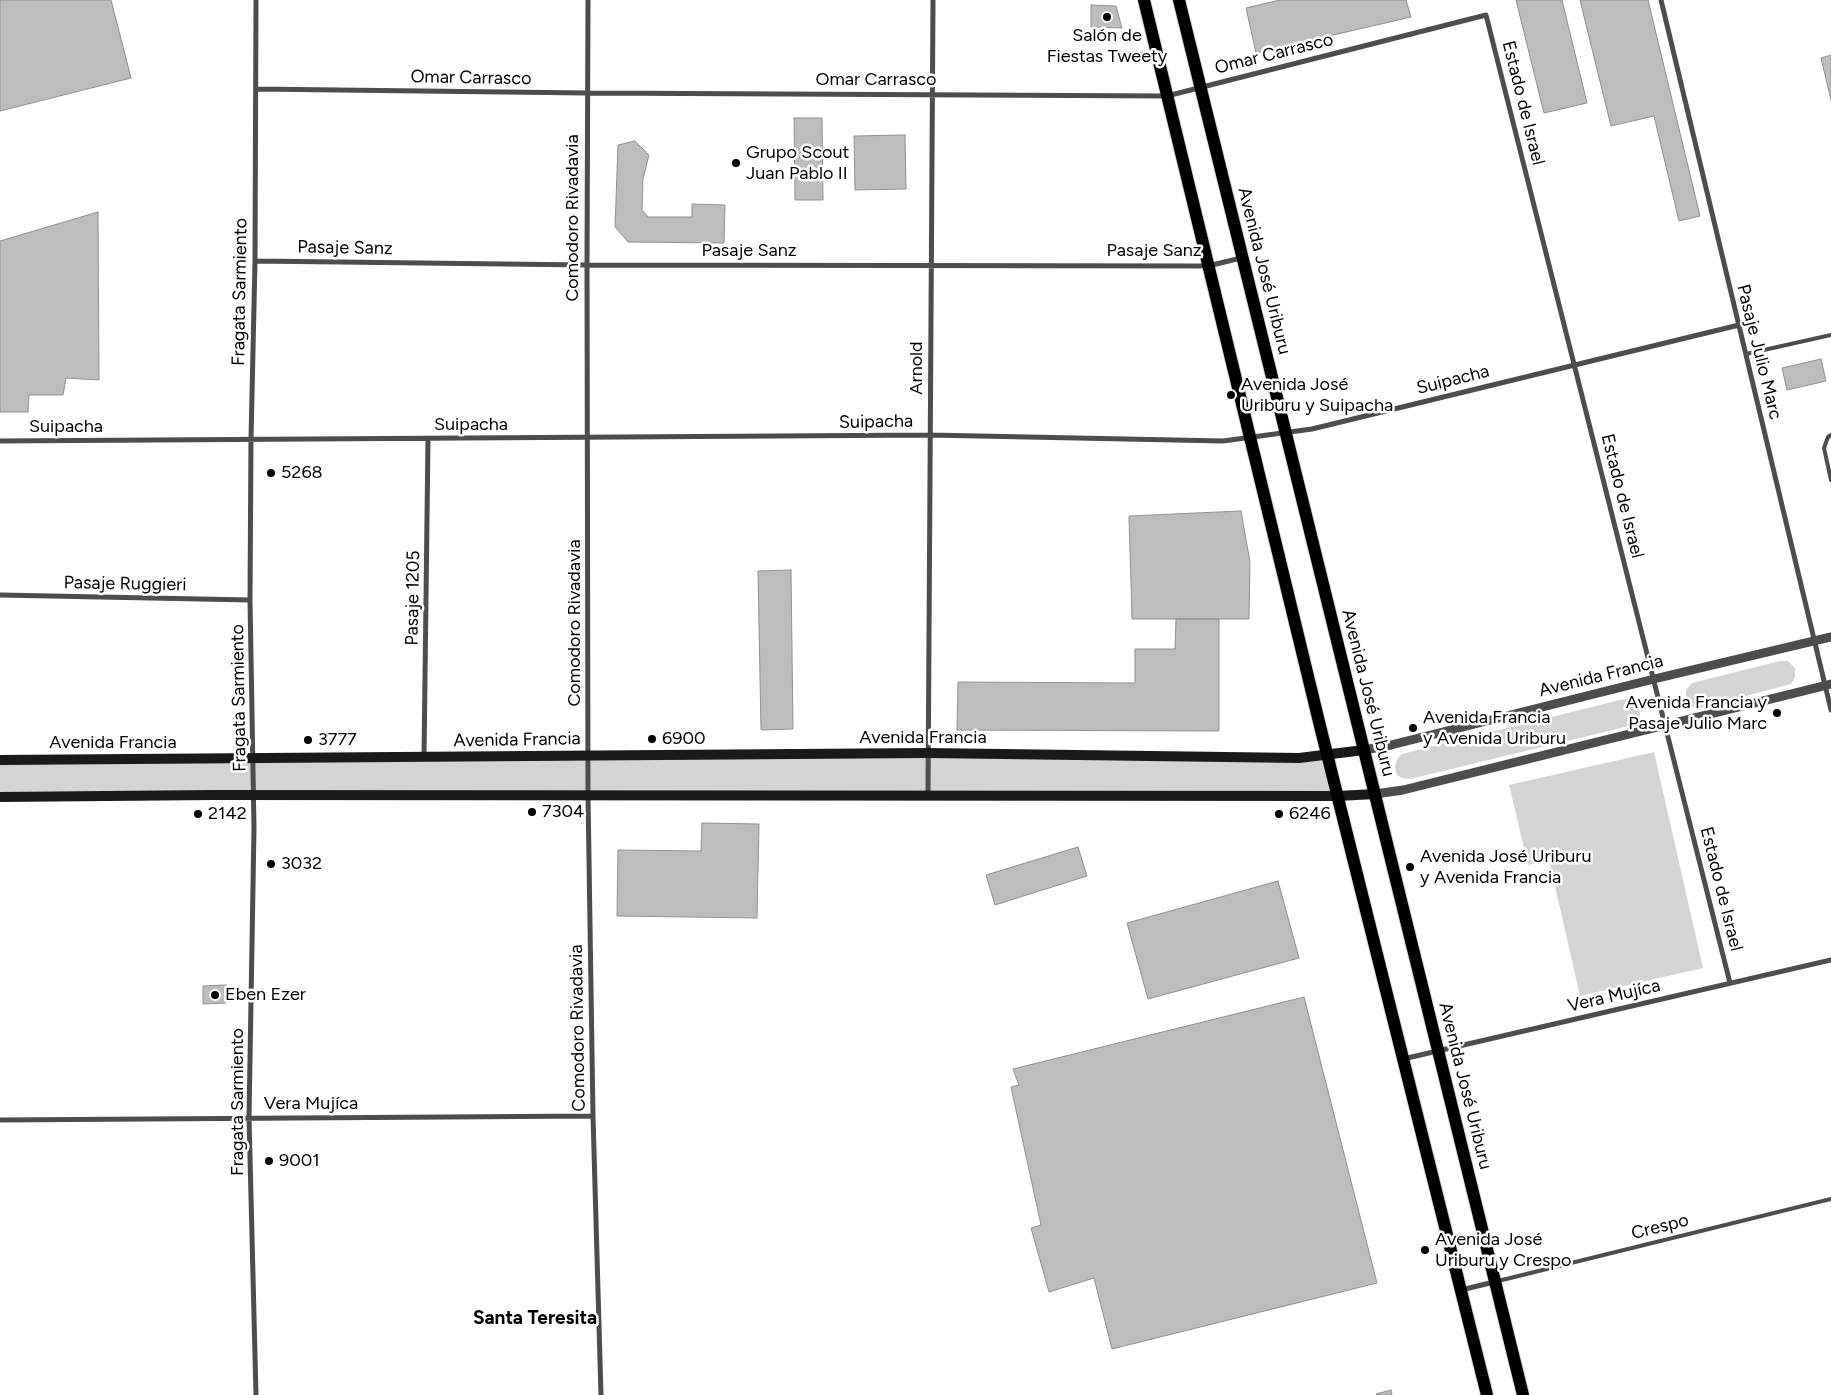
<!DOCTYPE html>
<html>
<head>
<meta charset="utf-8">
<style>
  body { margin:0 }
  canvas { display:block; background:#fff }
</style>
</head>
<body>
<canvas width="1831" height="1395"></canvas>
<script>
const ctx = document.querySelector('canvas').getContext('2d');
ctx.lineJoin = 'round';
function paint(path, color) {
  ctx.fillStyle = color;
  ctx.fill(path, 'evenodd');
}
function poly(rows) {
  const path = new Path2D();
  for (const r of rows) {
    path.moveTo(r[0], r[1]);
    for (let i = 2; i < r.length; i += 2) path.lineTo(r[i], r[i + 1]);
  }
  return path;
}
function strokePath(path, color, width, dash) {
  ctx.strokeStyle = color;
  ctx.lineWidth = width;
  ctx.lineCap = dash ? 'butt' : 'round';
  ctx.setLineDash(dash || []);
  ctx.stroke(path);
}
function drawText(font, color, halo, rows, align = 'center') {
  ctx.font = font + ' Figtree,sans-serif';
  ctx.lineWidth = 5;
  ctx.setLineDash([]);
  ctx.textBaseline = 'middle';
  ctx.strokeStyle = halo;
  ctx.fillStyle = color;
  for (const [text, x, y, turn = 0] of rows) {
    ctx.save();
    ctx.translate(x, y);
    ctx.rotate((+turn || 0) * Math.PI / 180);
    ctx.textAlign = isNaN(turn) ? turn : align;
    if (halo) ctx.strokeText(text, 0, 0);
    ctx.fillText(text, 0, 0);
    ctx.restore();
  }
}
paint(poly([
  [1780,661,1788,661,1795,668,1795,678,1791,684,1696,709,1689,705,1686,697,1686,690,1692,683],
  [1629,699,1636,702,1640,708,1640,717,1636,723,1629,726,1410,779,1402,778,1397,775,1395,767,1397,759,1402,754,1620,700],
  [1654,752,1703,968,1580,996,1549,860,1528,865,1509,785],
  [1328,756,1338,796,0,797,0,760]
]), '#d4d4d4');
const building = poly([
  [0,0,111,0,131,78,0,111,0,0],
  [1280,0,1406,0,1411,17,1256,53,1246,8,1280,0],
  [1516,0,1562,0,1587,103,1544,113,1516,0],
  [1580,0,1648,0,1700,216,1679,221,1654,116,1611,126,1580,0],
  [1091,5,1116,6,1122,28,1091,27,1091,5],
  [1831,55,1831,100,1821,58,1831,55],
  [794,118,822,118,823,200,795,200,794,118],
  [905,135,906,189,855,190,854,136,905,135],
  [635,141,649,155,643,179,642,210,648,217,692,217,692,204,725,205,724,243,628,242,615,227,618,145,635,141],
  [98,212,99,380,66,378,63,395,29,395,28,412,0,412,0,241,98,212],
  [1821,359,1826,381,1787,390,1782,368,1821,359],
  [1241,511,1250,562,1249,619,1132,619,1129,516,1241,511],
  [791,570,793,729,761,730,758,571,791,570],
  [1176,619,1219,619,1219,731,957,730,958,682,1135,683,1135,649,1175,649,1176,619],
  [702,823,759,824,757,918,617,916,618,850,701,851,702,823],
  [1078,847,1087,876,995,905,986,875,1078,847],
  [1278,881,1299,958,1148,999,1127,923,1278,881],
  [226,985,226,1003,203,1004,203,986,226,985],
  [1304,997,1377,1283,1112,1349,1094,1278,1049,1292,1031,1228,1041,1225,1011,1087,1019,1085,1013,1069,1304,997],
  [1391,1390,1392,1395,1377,1395,1376,1394,1391,1390]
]);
paint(building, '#bdbdbd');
strokePath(building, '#919191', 1);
const primary = poly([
  [1144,0,1321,730,1487,1395],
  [1179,0,1523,1395]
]);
strokePath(primary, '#dbdbdb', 14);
strokePath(poly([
  [1746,354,1831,335],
  [1831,435,1828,437,1824,448,1831,480],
  [1498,1281,1831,1199]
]), '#4d4d4d', 4);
strokePath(poly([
  [256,0,255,261,251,439,250,600,254,828,249,1117,256,1395],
  [588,0,587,265,588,795,593,1116,601,1395],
  [1661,0,1831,710],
  [256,89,587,93,1167,96,1486,15,1730,983],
  [255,261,587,265,1208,266,1241,258],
  [0,441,930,435,1223,441,1312,429,1739,325],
  [0,595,250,600],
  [424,757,428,439],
  [928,795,933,0],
  [1403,1059,1831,960],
  [0,1120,593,1116],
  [1461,1290,1494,1282]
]), '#4d4d4d', 5);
strokePath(poly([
  [1364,750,1391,745,1654,679,1831,637],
  [1375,794,1403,790,1831,684]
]), '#4d4d4d', 9);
strokePath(poly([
  [0,760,928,753,1299,758,1364,750],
  [0,797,214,795,1338,796,1375,794]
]), '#1a1a1a', 10);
strokePath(primary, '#000', 12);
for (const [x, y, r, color] of [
  [1107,17,5,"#000"],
  [736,163,5,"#000"],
  [1231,395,5,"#000"],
  [271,473,5,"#000"],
  [1777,713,5,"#000"],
  [1413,728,5,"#000"],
  [652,739,5,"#000"],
  [308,740,5,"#000"],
  [532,812,5,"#000"],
  [198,814,5,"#000"],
  [1279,814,5,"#000"],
  [271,864,5,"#000"],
  [1410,867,5,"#000"],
  [215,995,5,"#000"],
  [269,1161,5,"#000"],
  [1425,1250,5,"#000"]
]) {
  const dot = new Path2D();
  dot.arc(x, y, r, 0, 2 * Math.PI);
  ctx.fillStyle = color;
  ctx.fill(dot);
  strokePath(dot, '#fff', 2);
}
drawText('18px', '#000', '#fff', [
  ["Salón de",1107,36,"center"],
  ["Fiestas Tweety",1107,57,"center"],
  ["Grupo Scout",746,153],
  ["Juan Pablo II",746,174],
  ["Avenida José",1241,385],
  ["Uriburu y Suipacha",1241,406],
  ["5268",281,473],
  ["Avenida Francia y",1767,703,"right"],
  ["Pasaje Julio Marc",1767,724,"right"],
  ["Avenida Francia",1423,718],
  ["y Avenida Uriburu",1423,739],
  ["6900",662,739],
  ["3777",318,740],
  ["7304",542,812],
  ["2142",208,814],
  ["6246",1289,814],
  ["Avenida José Uriburu",1420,857],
  ["y Avenida Francia",1420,878],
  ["3032",281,864],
  ["Eben Ezer",225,995],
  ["9001",279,1161],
  ["Avenida José",1435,1240],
  ["Uriburu y Crespo",1435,1261]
], 'left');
drawText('18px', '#000', '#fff', [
  ["Omar Carrasco",1274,54,-14],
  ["Omar Carrasco",471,78,1],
  ["Omar Carrasco",876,80],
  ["Estado de Israel",1523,103,76],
  ["Comodoro Rivadavia",573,218,-90],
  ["Pasaje Sanz",345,248,1],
  ["Pasaje Sanz",749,251],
  ["Pasaje Sanz",1154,251],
  ["Avenida José Uriburu",1264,271,76],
  ["Fragata Sarmiento",240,292,-89],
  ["Pasaje Julio Marc",1759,352,76],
  ["Arnold",917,368,-90],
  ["Suipacha",1453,380,-14],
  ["Suipacha",876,422,-1],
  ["Suipacha",471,425],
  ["Suipacha",66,427],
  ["Estado de Israel",1622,496,76],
  ["Pasaje Ruggieri",125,584,1],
  ["Pasaje 1205",413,598,-89],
  ["Comodoro Rivadavia",575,623,-90],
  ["Avenida Francia",1601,676,-14],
  ["Avenida José Uriburu",1368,693,76],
  ["Fragata Sarmiento",239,698,-91],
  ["Avenida Francia",923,738],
  ["Avenida Francia",517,740,-1],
  ["Avenida Francia",113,743],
  ["Estado de Israel",1721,889,76],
  ["Vera Mujíca",1614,996,-13],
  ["Comodoro Rivadavia",578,1028,-91],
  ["Avenida José Uriburu",1465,1086,76],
  ["Fragata Sarmiento",238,1102,-90],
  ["Vera Mujíca",311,1104],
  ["Crespo",1660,1227,-14]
]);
drawText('bold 19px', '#000', '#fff', [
  ["Santa Teresita",535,1318]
]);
</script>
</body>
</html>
